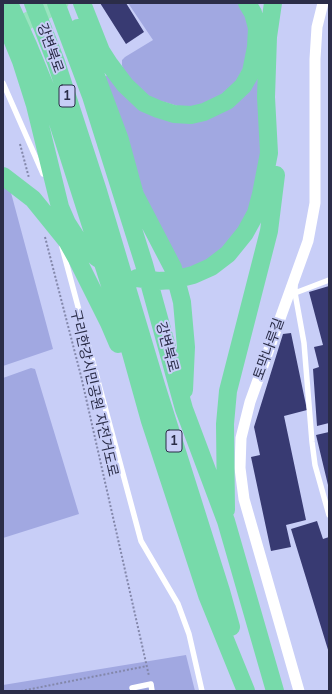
<!DOCTYPE html>
<html>
<head>
<meta charset="utf-8">
<style>
  body { margin:0 }
  #map { position:relative; width:332px; height:694px; overflow:hidden; background:#c8cef7; font-family:Mulish,sans-serif }
  canvas { display:block }
  .frame { position:absolute; inset:0; border:4px solid #2b2d48; pointer-events:none }
</style>
</head>
<body>
<div id="map">
<canvas width="332" height="694"></canvas>
<div class="frame"></div>
</div>
<script>
const ctx = document.querySelector('canvas').getContext('2d');
ctx.lineJoin = 'round';
function paint(path, color) {
  ctx.fillStyle = color;
  ctx.fill(path, 'evenodd');
}
function poly(rows) {
  const path = new Path2D();
  for (const r of rows) {
    path.moveTo(r[0], r[1]);
    for (let i = 2; i < r.length; i += 2) path.lineTo(r[i], r[i + 1]);
  }
  return path;
}
function strokePath(path, color, width, dash) {
  ctx.strokeStyle = color;
  ctx.lineWidth = width;
  ctx.lineCap = dash ? 'butt' : 'round';
  ctx.setLineDash(dash || []);
  ctx.stroke(path);
}
function drawText(font, color, halo, rows, align = 'center') {
  ctx.font = font + ' Mulish,"Noto Sans KR",sans-serif';
  ctx.lineWidth = 4;
  ctx.setLineDash([]);
  ctx.textBaseline = 'middle';
  ctx.strokeStyle = halo;
  ctx.fillStyle = color;
  for (const [text, x, y, turn = 0] of rows) {
    ctx.save();
    ctx.translate(x, y);
    ctx.rotate((+turn || 0) * Math.PI / 180);
    ctx.textAlign = isNaN(turn) ? turn : align;
    if (halo) ctx.strokeText(text, 0, 0);
    ctx.fillText(text, 0, 0);
    ctx.restore();
  }
}
paint(poly([
  [128,3,239,3,249,23,250,56,229,94,188,109,151,98,124,73,122,65,122,60,125,57,153,40],
  [263,60,264,151,246,227,206,262,180,270,153,220,103,78,109,74,113,81,195,120],
  [3,186,10,189,53,349,3,366],
  [31,368,35,369,79,514,3,538,3,378],
  [186,655,195,691,3,691,3,685]
]), '#a1a8e1');
paint(poly([
  [100,3,126,3,144,32,126,44],
  [329,286,329,423,317,426,313,369,319,367,314,347,323,345,309,292],
  [291,333,307,410,284,416,306,520,286,525,291,547,271,551,251,457,260,455,254,427,283,334],
  [329,432,329,484,328,485,316,435],
  [317,521,323,539,329,537,329,653,291,529]
]), '#383a72');
strokePath(poly([
  [20,144,29,178],
  [45,237,81,376,149,676],
  [21,691,147,666]
]), '#8387aa', 2, [2, 2]);
strokePath(poly([
  [3,83,43,174],
  [62,247,141,541,178,604,189,634,202,691],
  [295,286,295,293,304,343,312,442,315,465,329,515],
  [295,293,329,280],
  [132,688,151,684,152,691]
]), '#fff', 5.5);
strokePath(poly([
  [299,691,244,499,240,468,241,438,250,402,308,241,315,203,315,59,317,27,323,3]
]), '#fff', 11);
strokePath(poly([
  [7,32,60,3]
]), '#99e3bf', 17);
strokePath(poly([
  [9,3,28,45,51,101,126,335,150,421,207,595,246,691],
  [33,3,56,62,98,191,156,385,221,591,231,627],
  [56,3,91,96,144,264,184,409,226,521,275,691],
  [82,3,101,51,110,65,125,85,144,103,158,109,174,114,191,115,204,112,227,101,243,86,251,72,256,47,257,28,253,13,247,3],
  [5,22,21,61,35,105,60,207,67,223,76,237,96,257,102,261],
  [78,28,120,140,135,195,173,268,182,302,186,347,184,390],
  [3,176,33,199,67,241,77,259,109,323,118,344],
  [137,278,158,281,173,280,193,275,211,267,228,254,245,233,256,213,261,194,269,153,266,97,268,37,273,3],
  [226,510,225,424,228,391,269,231,276,175]
]), '#77daaa', 18);
for (const [x, y, w] of [
  [67,96,16],
  [174,441,16]
]) {
  const box = new Path2D();
  box.roundRect(x - w / 2, y - 11, w, 22, 3);
  ctx.fillStyle = '#c8cef7';
  ctx.fill(box);
  strokePath(box, '#2b2d48', 1);
}
drawText('bold 13px', '#2b2d48', null, [
  ["1",67,96],
  ["1",174,441]
]);
drawText('14px', '#2b2d48', '#c8cef7', [
  ["강변북로",50,48,70],
  ["강변북로",167,347,75],
  ["토막나루길",269,349,-70],
  ["구리한강시민공원 자전거도로",94,393,77]
]);
</script>
</body>
</html>
